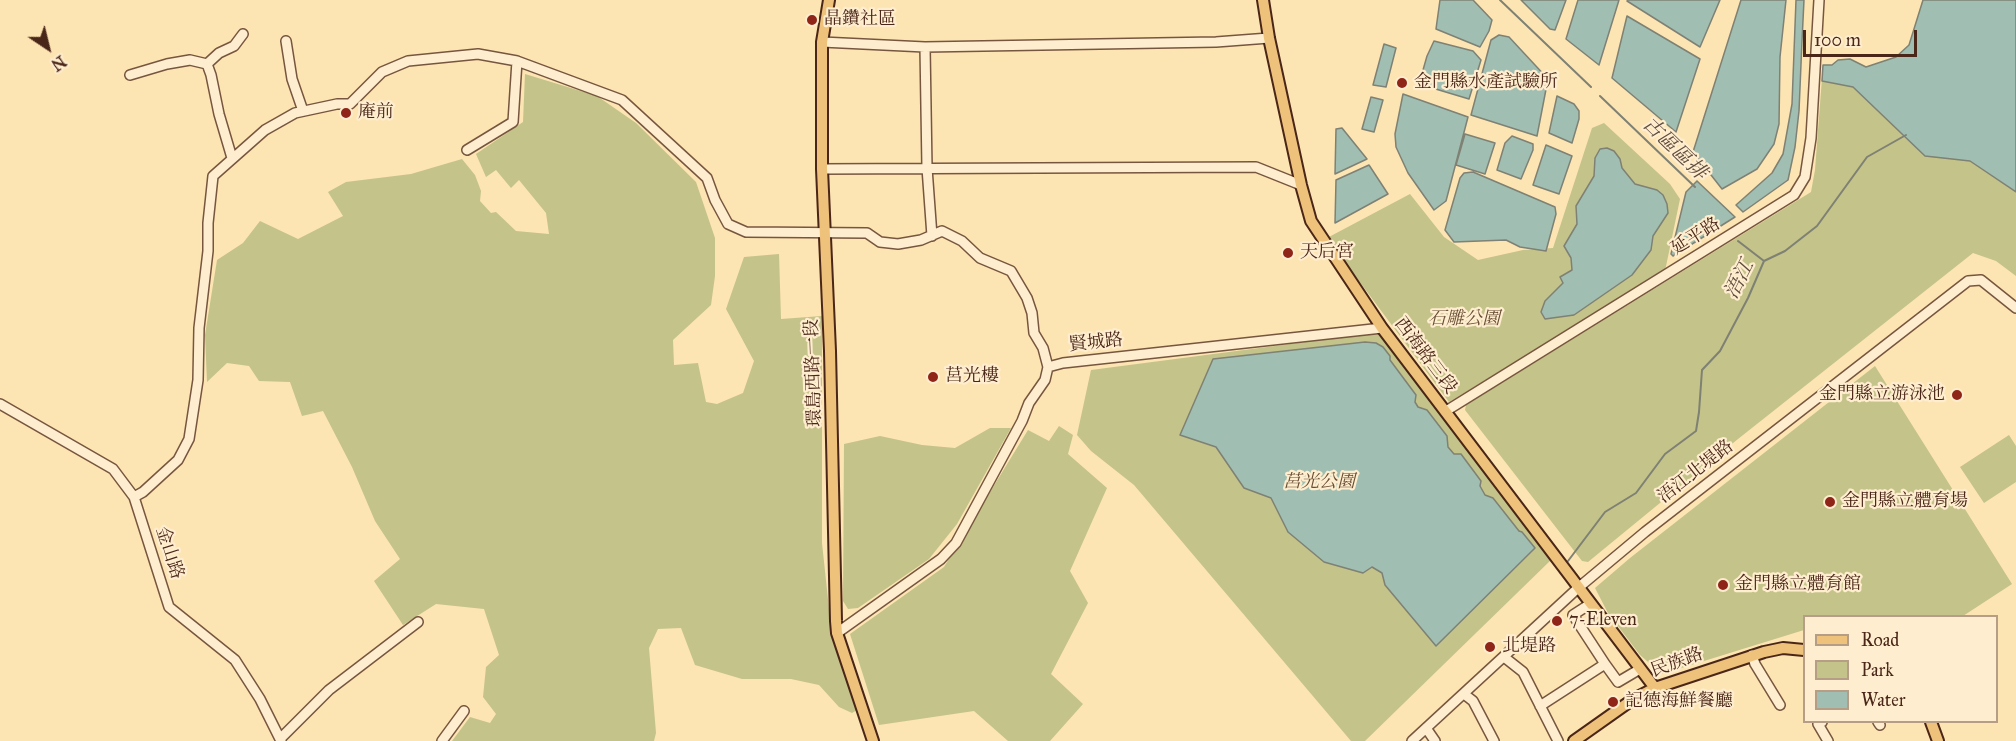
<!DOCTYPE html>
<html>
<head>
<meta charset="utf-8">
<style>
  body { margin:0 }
  #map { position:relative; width:2016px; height:741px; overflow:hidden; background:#fde4b3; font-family:"IM FELL Great Primer",serif }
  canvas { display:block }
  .legend { position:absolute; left:1803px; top:615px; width:195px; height:108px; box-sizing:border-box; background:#feedce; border:2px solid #b69d85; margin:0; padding:8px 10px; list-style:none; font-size:18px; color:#4a2618 }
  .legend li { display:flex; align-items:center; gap:12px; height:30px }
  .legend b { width:30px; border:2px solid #b69d85 }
  .north { position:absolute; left:18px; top:18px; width:60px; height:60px; -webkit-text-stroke:4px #feedce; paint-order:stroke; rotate:145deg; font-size:16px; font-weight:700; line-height:24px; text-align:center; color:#4a2618 }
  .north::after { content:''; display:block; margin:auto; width:21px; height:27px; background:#4a2618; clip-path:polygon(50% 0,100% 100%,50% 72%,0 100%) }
  .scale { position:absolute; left:1803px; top:30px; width:114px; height:27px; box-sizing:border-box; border:3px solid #4a2618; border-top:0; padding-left:8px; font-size:18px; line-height:21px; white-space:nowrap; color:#4a2618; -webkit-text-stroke:4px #feedce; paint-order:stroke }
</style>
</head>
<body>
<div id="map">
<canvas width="2016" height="741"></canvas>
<ul class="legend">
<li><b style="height:8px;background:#eec27a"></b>Road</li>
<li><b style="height:16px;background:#c4c389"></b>Park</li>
<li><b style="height:16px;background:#a0beb1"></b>Water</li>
</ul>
<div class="north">N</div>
<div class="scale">100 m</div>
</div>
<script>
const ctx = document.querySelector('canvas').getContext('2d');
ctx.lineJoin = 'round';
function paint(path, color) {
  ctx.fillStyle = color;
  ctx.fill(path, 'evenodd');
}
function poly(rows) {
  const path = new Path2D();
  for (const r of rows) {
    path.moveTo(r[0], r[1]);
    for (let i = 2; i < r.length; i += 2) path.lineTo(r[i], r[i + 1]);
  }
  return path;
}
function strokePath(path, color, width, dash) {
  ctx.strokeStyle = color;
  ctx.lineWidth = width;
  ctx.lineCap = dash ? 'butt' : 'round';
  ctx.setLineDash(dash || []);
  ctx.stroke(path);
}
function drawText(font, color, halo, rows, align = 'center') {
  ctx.font = font + ' "IM FELL Great Primer","Noto Serif TC",serif';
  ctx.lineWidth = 4.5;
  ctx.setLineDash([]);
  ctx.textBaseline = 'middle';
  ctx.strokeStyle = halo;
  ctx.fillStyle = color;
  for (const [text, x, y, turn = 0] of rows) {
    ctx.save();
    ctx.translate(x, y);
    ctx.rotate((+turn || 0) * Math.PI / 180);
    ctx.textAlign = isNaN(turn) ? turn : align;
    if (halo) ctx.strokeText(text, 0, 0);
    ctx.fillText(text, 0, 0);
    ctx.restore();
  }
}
paint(poly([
  [1923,0,2016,0,2016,276,1996,261,1973,253,1738,439,1588,562,1582,561,1465,410,1466,405,1811,192,1815,170,1823,65,1832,65,1838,60,1850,59,1866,67,1896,57,1909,45],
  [525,74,597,96,636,123,696,182,715,238,715,276,711,305,673,340,674,365,698,363,706,402,717,404,743,393,754,361,726,309,744,257,779,254,781,319,822,316,822,543,832,637,857,710,852,713,839,707,819,685,791,679,742,679,695,665,681,628,658,629,649,648,656,733,654,741,452,741,470,717,490,723,496,714,483,697,486,667,499,655,484,609,436,604,403,625,374,581,400,559,375,521,352,467,323,411,302,416,290,382,259,381,249,366,227,363,207,382,205,335,217,260,243,243,260,221,298,239,343,216,328,192,346,182,411,174,462,159,475,175,481,191,480,201,491,213,496,212,516,231,549,234,546,213,519,180,511,188,496,170,486,177,476,154,523,122],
  [1604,123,1670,184,1680,199,1665,271,1449,402,1327,238,1410,194,1444,237,1478,260,1523,250,1553,248,1592,128],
  [1382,332,1552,559,1365,741,1351,741,1134,485,1091,451,1077,435,1091,370],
  [1875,366,2012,584,1963,616,1804,616,1804,630,1662,674,1640,655,1608,613,1595,588,1630,558],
  [1059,426,1073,435,1068,454,1107,488,1070,571,1088,603,1051,674,1083,704,1050,741,1008,741,974,711,879,725,850,634,944,567,1028,430,1049,441],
  [990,428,1011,428,957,524,929,559,858,608,848,609,843,601,844,444,880,436,922,445,955,448],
  [2009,435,2016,446,2016,482,1984,503,1960,467]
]), '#c4c389');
const water = poly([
  [1440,0,1473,0,1492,20,1489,31,1480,47,1436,29,1440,0],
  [1521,0,1566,0,1555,30,1550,29,1521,0],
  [1578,0,1619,0,1599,65,1566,39,1578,0],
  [1628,0,1720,0,1700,47,1627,1,1628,0],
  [1741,0,1786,0,1780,57,1779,124,1774,144,1757,169,1722,189,1693,152,1741,0],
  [1796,0,1804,0,1802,41,1799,111,1795,147,1788,180,1743,212,1736,205,1772,173,1783,154,1792,104,1796,0],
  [1923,0,2016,0,2016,192,1970,161,1925,156,1853,87,1822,81,1823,65,1832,65,1838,60,1850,59,1866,67,1896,57,1909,45,1923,0],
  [1627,16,1700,59,1676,132,1612,78,1627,16],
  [1499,35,1509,37,1548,79,1537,136,1471,115,1491,40,1499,35],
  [1434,41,1473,51,1481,60,1469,99,1419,84,1427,56,1434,41],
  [1384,44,1396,48,1386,87,1373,85,1384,44],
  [1403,94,1468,117,1446,201,1434,210,1408,173,1396,147,1395,134,1403,94],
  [1557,96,1574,104,1579,111,1579,119,1572,143,1549,133,1557,96],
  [1371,97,1383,100,1374,132,1362,129,1371,97],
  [1342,128,1367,159,1335,174,1336,129,1342,128],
  [1465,134,1495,143,1485,174,1456,165,1465,134],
  [1512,136,1533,144,1533,150,1521,179,1497,170,1505,143,1512,136],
  [1546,145,1572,156,1559,194,1533,185,1546,145],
  [1607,148,1614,151,1620,159,1622,168,1635,184,1657,190,1663,195,1667,204,1668,213,1653,236,1651,250,1632,275,1574,315,1545,319,1541,312,1545,301,1563,283,1560,277,1572,270,1571,258,1564,246,1577,224,1576,206,1594,176,1595,158,1600,149,1607,148],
  [1369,165,1388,194,1335,223,1336,180,1369,165],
  [1473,172,1555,207,1556,214,1546,251,1520,247,1506,240,1454,242,1445,230,1460,178,1464,173,1473,172],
  [1697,181,1735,217,1673,256,1671,254,1686,192,1697,181],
  [1365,342,1376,343,1383,347,1390,356,1390,360,1416,395,1415,402,1418,407,1427,410,1447,436,1448,447,1454,454,1461,454,1481,481,1480,486,1485,495,1493,498,1519,531,1522,532,1535,548,1436,646,1385,585,1382,573,1372,567,1363,573,1324,562,1288,532,1271,498,1244,488,1216,447,1180,435,1213,359,1365,342]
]);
paint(water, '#a0beb1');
strokePath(water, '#7e8174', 1.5);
strokePath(poly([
  [1500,0,1591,87],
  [1600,96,1695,187],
  [1738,241,1764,261],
  [1568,561,1605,512,1636,493,1665,454,1696,431,1699,412,1702,370,1720,351,1748,298,1764,261,1785,251,1817,226,1867,157,1906,135]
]), '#7e8174', 2);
const minor = poly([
  [286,41,292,79,303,111],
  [822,42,925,47,1216,42,1269,38],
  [925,47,927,168,932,236],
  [130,75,167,64,190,60,207,64],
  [467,150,513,122,517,61],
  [232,158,219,114,211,75,207,64,219,53,234,46,243,34],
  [822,169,1256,167,1301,185],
  [0,404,113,469,134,497,169,607,235,660,260,699,281,741],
  [1446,411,1794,195,1805,177,1811,138,1819,0],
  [134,497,143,492,178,460,189,439,198,380,199,328,208,251,208,223,213,176,265,130,295,113,337,104,350,104,382,72,408,61,478,54,517,61,622,100,707,178,715,200,728,224,746,232,867,233,880,242,898,244,921,240,942,231,962,241,980,258,1011,271,1027,298,1032,313,1034,333,1043,348,1048,367,1063,363,1382,328],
  [1590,604,1573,615,1605,664],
  [837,633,941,559,956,543,1022,421,1029,403,1045,380,1048,367],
  [1752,655,1755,664,1780,705],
  [1504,657,1523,672,1558,741],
  [1464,694,1473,701,1494,741],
  [1540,706,1605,664,1618,682,1640,669],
  [1822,722,1818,724,1828,741],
  [1878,722,1880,725],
  [1426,728,1435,741],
  [280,739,329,690,418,622],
  [442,741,464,711],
  [1412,741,1578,588,1645,532,1968,281,1981,280,2016,308]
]);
const major = poly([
  [829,0,822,42,822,169,830,351,836,621,837,633,873,741],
  [1263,0,1269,38,1301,185,1311,221,1382,328,1655,688],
  [1931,722,1938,741],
  [1574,741,1632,700,1655,688,1764,652,1783,648,1804,650]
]);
strokePath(minor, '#77563f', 12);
strokePath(major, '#4a2618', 14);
strokePath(minor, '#feedce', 9);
strokePath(major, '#eec27a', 10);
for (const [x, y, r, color] of [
  [812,20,6,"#8f2418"],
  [1402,83,6,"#8f2418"],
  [346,113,6,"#8f2418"],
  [1288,253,6,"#8f2418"],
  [933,377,6,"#8f2418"],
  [1957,395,6,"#8f2418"],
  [1830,502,6,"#8f2418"],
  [1723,585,6,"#8f2418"],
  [1557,621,6,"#8f2418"],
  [1490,647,6,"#8f2418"],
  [1613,702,6,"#8f2418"]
]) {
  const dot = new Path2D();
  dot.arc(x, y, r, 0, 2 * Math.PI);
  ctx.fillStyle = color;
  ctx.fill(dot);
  strokePath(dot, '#feedce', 2);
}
drawText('18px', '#4a2618', '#feedce', [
  ["晶鑽社區",824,20],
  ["金門縣水產試驗所",1414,83],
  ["庵前",358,113],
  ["天后宮",1300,253],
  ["莒光樓",945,377],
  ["金門縣立游泳池",1945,395,"right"],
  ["金門縣立體育場",1842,502],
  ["金門縣立體育館",1735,585],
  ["7-Eleven",1569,621],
  ["北堤路",1502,647],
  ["記德海鮮餐廳",1625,702]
], 'left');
drawText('18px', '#4a2618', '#feedce', [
  ["延平路",1696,237,-32],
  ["賢城路",1096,343,-6],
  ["西海路三段",1425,356,53],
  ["環島西路一段",814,373,-92],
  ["浯江北堤路",1696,472,-38],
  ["金山路",169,553,72],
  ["民族路",1677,663,-20]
]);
drawText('italic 18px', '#684d34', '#feedce', [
  ["石雕公園",1464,320],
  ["莒光公園",1319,483]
]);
drawText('italic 20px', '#604c3e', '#feedce', [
  ["古區區排",1674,149,44],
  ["浯江",1740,280,-63]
]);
</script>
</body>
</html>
